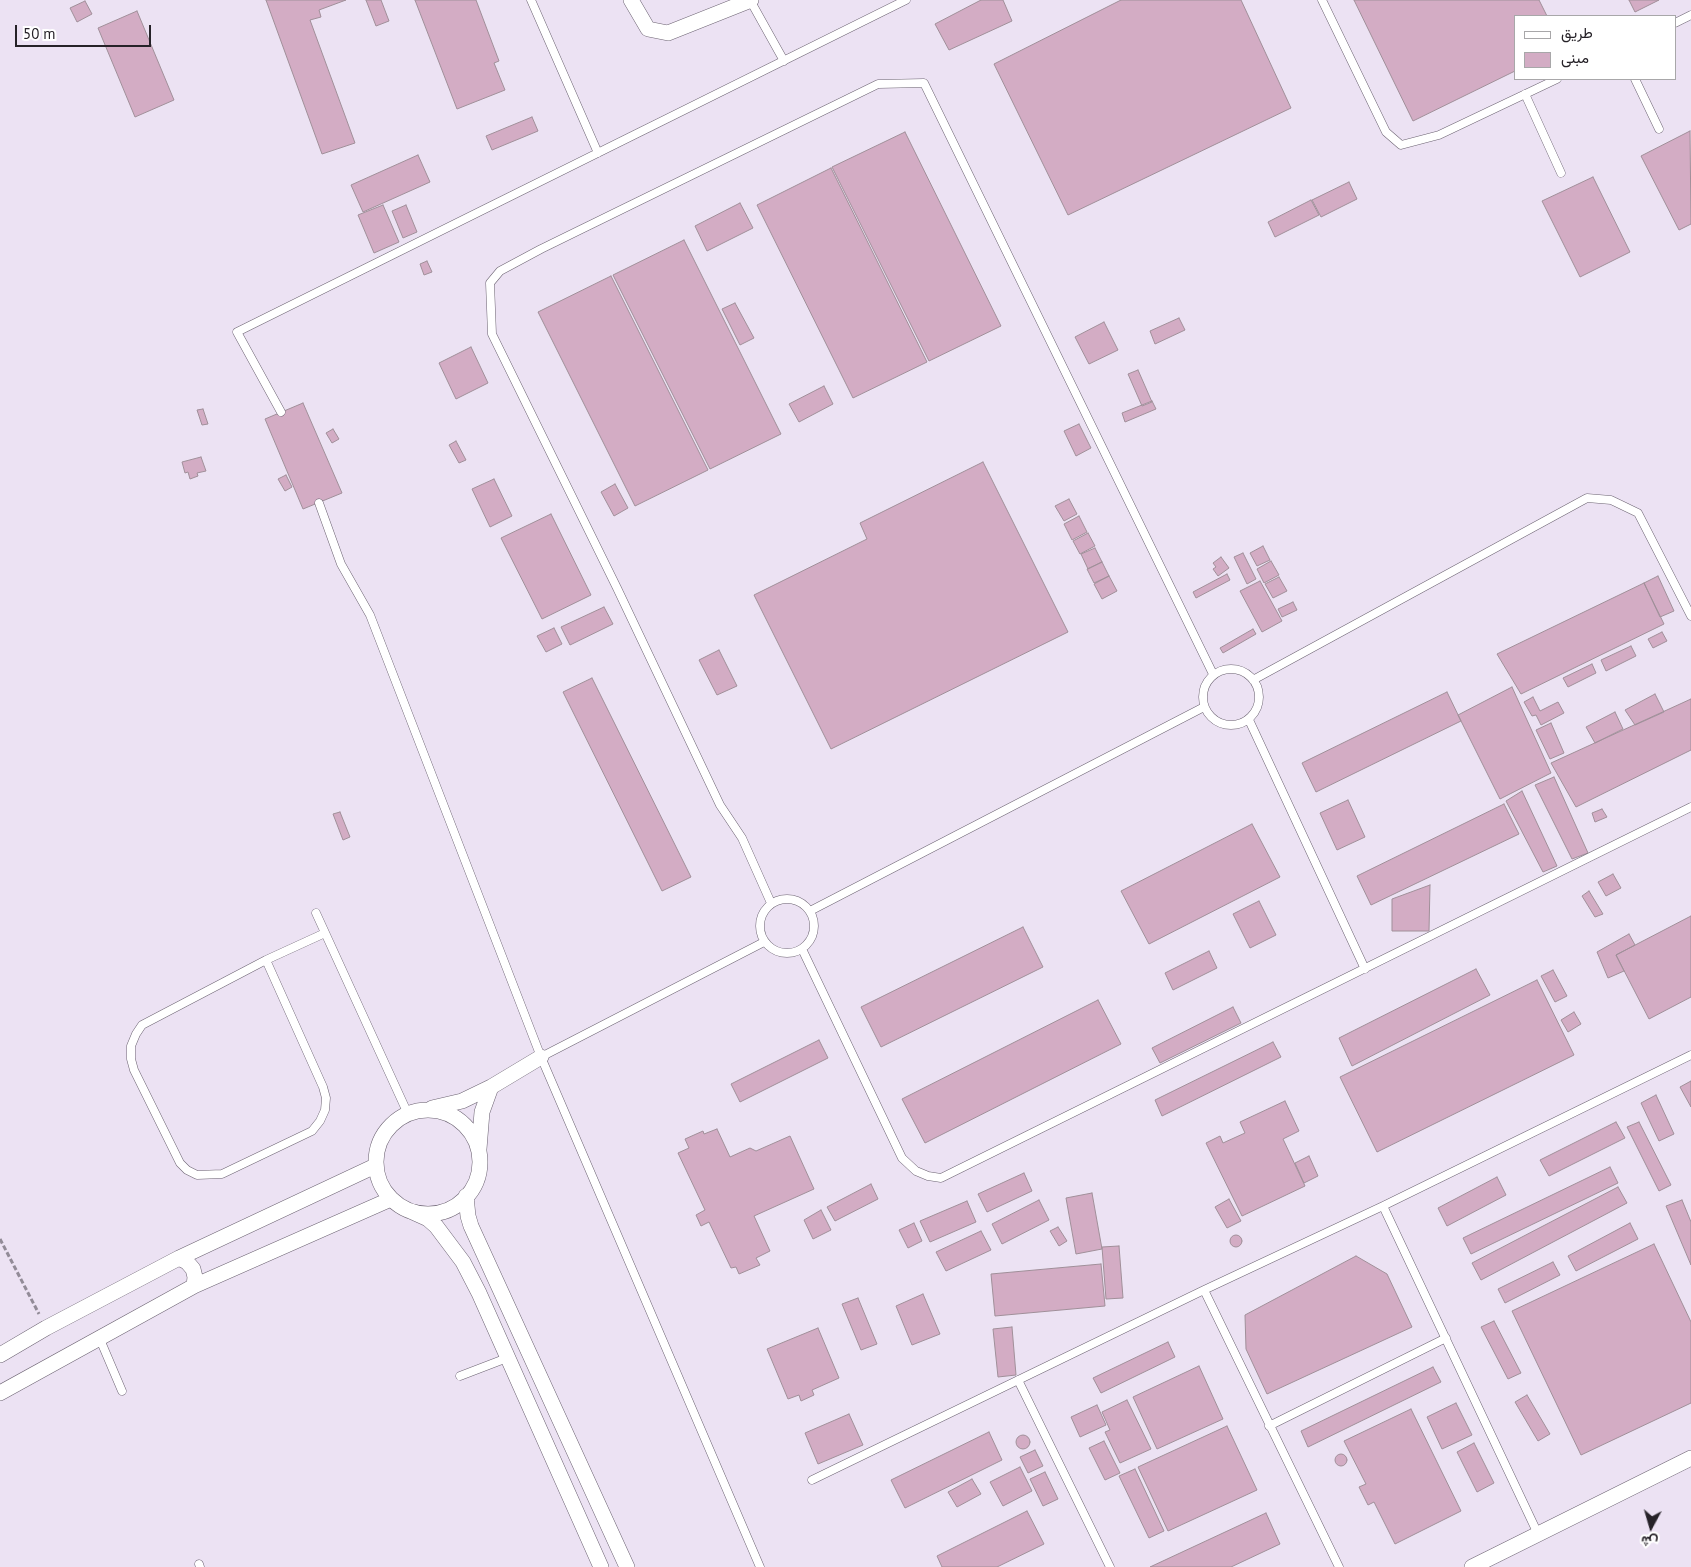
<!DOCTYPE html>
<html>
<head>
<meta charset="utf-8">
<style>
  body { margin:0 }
  #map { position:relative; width:1691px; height:1567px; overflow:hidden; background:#ece2f3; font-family:"PT Sans",Vazirmatn,sans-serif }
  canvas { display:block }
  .legend { position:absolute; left:1514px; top:15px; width:162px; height:65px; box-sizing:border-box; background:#fff; border:1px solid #a8a7a9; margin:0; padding:6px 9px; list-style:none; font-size:15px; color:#262228 }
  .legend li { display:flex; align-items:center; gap:10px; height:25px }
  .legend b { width:25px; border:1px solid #a8a7a9 }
  .north { position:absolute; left:1626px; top:1502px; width:50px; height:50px; -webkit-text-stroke:4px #fff; paint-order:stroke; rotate:186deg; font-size:14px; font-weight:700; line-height:20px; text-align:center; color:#262228 }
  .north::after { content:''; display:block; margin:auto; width:18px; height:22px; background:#262228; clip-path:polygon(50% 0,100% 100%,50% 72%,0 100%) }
  .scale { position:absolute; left:15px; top:25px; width:136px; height:22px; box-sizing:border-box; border:2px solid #262228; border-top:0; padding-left:6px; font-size:15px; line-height:18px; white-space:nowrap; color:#262228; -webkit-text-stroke:4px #fff; paint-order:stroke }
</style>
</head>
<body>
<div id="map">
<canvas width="1691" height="1567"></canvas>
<ul class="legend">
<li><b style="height:6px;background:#fff"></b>طريق</li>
<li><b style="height:14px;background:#d3acc4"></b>مبنى</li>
</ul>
<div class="north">ش</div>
<div class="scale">50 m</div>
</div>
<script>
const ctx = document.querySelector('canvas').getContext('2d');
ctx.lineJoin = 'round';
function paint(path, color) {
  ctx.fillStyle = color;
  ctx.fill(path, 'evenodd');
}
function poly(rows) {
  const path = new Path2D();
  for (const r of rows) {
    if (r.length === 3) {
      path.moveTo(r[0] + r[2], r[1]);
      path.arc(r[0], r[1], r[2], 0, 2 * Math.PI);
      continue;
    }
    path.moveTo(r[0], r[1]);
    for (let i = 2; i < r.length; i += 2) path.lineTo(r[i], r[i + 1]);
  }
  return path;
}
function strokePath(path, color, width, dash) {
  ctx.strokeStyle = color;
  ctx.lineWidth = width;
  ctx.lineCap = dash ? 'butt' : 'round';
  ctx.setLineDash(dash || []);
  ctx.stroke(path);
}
const building = poly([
  [266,0,346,0,319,10,321,17,310,20,355,143,322,154,266,0],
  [366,0,381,0,389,21,376,26,366,0],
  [415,0,476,0,499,61,494,63,505,90,457,109,415,0],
  [981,0,1003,0,1012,21,949,50,935,24,981,0],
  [1121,0,1241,0,1291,108,1068,215,994,64,1121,0],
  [1354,0,1539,0,1547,16,1515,16,1515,71,1413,121,1354,0],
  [1629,0,1659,0,1635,12,1629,0],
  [85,1,92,14,77,22,70,8,85,1],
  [137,11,174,100,135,117,98,28,137,11],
  [532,117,538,131,492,150,486,136,532,117],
  [1690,131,1691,224,1679,230,1641,156,1690,131],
  [905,132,1001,326,929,361,832,167,905,132],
  [418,155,430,182,363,212,351,185,418,155],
  [831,168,927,362,853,398,757,205,831,168],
  [1593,177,1630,252,1580,277,1542,201,1593,177],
  [1349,182,1357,199,1321,217,1312,200,1349,182],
  [1311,200,1319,215,1275,237,1268,222,1311,200],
  [740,203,753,228,707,251,695,226,740,203],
  [383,205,399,242,374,253,358,215,383,205],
  [406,205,417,232,403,238,392,211,406,205],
  [684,240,781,434,710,469,613,275,684,240],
  [427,261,432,272,424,275,420,264,427,261],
  [611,276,708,470,635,506,538,312,611,276],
  [735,303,754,338,740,345,722,309,735,303],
  [1179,318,1185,330,1155,344,1150,331,1179,318],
  [1104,322,1118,350,1089,364,1075,337,1104,322],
  [471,347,488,383,456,399,439,363,471,347],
  [1138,370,1152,402,1142,406,1128,374,1138,370],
  [824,386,833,404,799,422,789,404,824,386],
  [1152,401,1156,409,1125,422,1122,413,1152,401],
  [303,403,342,493,303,509,265,419,303,403],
  [203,409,208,424,202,425,197,410,203,409],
  [1079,424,1091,448,1076,456,1064,431,1079,424],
  [333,429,339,439,332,443,326,433,333,429],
  [456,441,466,460,459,463,449,445,456,441],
  [201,457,206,471,197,473,198,476,190,479,188,472,185,473,182,462,201,457],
  [983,462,1068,632,831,749,754,595,867,539,860,523,983,462],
  [286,475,292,487,285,491,278,479,286,475],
  [494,479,512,516,490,527,472,489,494,479],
  [615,484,628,508,614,516,601,492,615,484],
  [1069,499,1077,514,1064,521,1055,506,1069,499],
  [551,514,591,595,542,619,501,538,551,514],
  [1079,516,1087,532,1072,540,1064,524,1079,516],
  [1088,533,1095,546,1080,554,1073,541,1088,533],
  [1263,546,1270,560,1257,566,1250,553,1263,546],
  [1095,548,1102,562,1088,569,1081,554,1095,548],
  [1243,553,1256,579,1247,584,1234,557,1243,553],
  [1221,557,1229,568,1218,576,1213,569,1216,567,1213,563,1221,557],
  [1271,561,1279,575,1264,583,1257,569,1271,561],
  [1102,562,1109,576,1094,583,1087,569,1102,562],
  [1227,574,1230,580,1196,598,1193,592,1227,574],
  [1109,576,1117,591,1102,599,1094,584,1109,576],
  [1658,576,1674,611,1660,617,1644,583,1658,576],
  [1279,577,1287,591,1273,598,1265,584,1279,577],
  [1260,581,1282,621,1262,632,1240,591,1260,581],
  [1644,583,1664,624,1521,694,1497,654,1644,583],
  [1293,602,1297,610,1282,617,1278,609,1293,602],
  [604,607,613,624,570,645,561,627,604,607],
  [554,628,562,644,546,652,537,636,554,628],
  [1253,629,1256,634,1223,653,1220,648,1253,629],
  [1662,632,1667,641,1653,648,1648,639,1662,632],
  [1631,646,1636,656,1606,671,1601,660,1631,646],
  [719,650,737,686,717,695,699,660,719,650],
  [1592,664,1596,673,1568,687,1563,678,1592,664],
  [592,678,691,877,662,891,563,692,592,678],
  [1512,687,1551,773,1500,799,1458,715,1512,687],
  [1447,692,1461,721,1316,792,1302,763,1447,692],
  [1655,694,1664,712,1635,725,1625,710,1655,694],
  [1533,697,1540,711,1558,702,1564,713,1541,725,1536,715,1532,716,1524,702,1533,697],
  [1691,699,1691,750,1576,807,1551,763,1691,699],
  [1615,712,1623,729,1595,743,1586,727,1615,712],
  [1551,723,1564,753,1550,759,1536,730,1551,723],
  [1554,777,1588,853,1572,859,1535,785,1554,777],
  [1522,791,1557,866,1543,872,1506,801,1522,791],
  [1348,800,1365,837,1337,850,1320,813,1348,800],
  [1504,804,1519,834,1371,905,1357,876,1504,804],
  [1602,809,1607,817,1595,822,1592,813,1602,809],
  [340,812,350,837,343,840,333,814,340,812],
  [1252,824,1280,877,1149,944,1121,891,1252,824],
  [1613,874,1621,888,1606,896,1598,882,1613,874],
  [1430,885,1429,931,1392,931,1392,899,1430,885],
  [1589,891,1603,914,1595,917,1582,896,1589,891],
  [1259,901,1276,935,1250,948,1233,914,1259,901],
  [1691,916,1691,997,1649,1019,1616,955,1691,916],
  [1023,927,1043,967,881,1047,861,1007,1023,927],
  [1629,934,1635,945,1616,955,1624,971,1608,978,1597,952,1629,934],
  [1209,951,1217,968,1173,990,1165,973,1209,951],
  [1476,969,1490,995,1352,1066,1339,1038,1476,969],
  [1553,970,1567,996,1555,1002,1541,976,1553,970],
  [1537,980,1574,1055,1377,1152,1340,1077,1537,980],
  [1098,1000,1121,1044,925,1143,902,1099,1098,1000],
  [1233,1007,1241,1023,1160,1063,1152,1048,1233,1007],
  [1574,1012,1581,1024,1568,1032,1561,1020,1574,1012],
  [819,1040,828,1058,740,1102,731,1084,819,1040],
  [1273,1042,1281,1057,1162,1116,1155,1100,1273,1042],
  [1691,1081,1691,1107,1680,1087,1691,1081],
  [1656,1095,1674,1134,1659,1141,1641,1103,1656,1095],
  [1285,1101,1299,1131,1283,1139,1305,1186,1242,1216,1206,1143,1220,1136,1223,1143,1245,1133,1240,1122,1285,1101],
  [1616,1122,1625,1138,1549,1176,1540,1160,1616,1122],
  [1639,1122,1671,1185,1659,1191,1627,1127,1639,1122],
  [717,1129,730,1157,750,1148,756,1151,790,1136,814,1189,754,1216,770,1251,756,1258,760,1265,739,1274,736,1267,731,1268,709,1222,701,1226,696,1215,705,1210,678,1153,689,1148,685,1139,703,1131,704,1134,717,1129],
  [1309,1156,1318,1176,1304,1183,1295,1163,1309,1156],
  [1610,1167,1618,1183,1471,1254,1463,1238,1610,1167],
  [1024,1173,1032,1191,987,1212,978,1194,1024,1173],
  [1497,1177,1506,1195,1447,1226,1438,1208,1497,1177],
  [871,1184,878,1199,835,1221,827,1207,871,1184],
  [1618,1187,1627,1203,1481,1280,1472,1263,1618,1187],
  [1092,1193,1102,1249,1076,1254,1066,1198,1092,1193],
  [1229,1199,1241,1221,1227,1228,1215,1207,1229,1199],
  [1039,1200,1049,1220,1002,1244,992,1224,1039,1200],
  [1682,1200,1691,1222,1691,1265,1666,1206,1682,1200],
  [967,1201,976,1222,930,1242,920,1221,967,1201],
  [821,1210,831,1230,813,1239,804,1220,821,1210],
  [914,1223,922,1241,908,1248,899,1230,914,1223],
  [1630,1223,1638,1239,1576,1271,1568,1256,1630,1223],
  [1058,1227,1067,1241,1059,1246,1050,1231,1058,1227],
  [981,1231,991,1250,946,1271,936,1252,981,1231],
  [1236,1241,6],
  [1654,1244,1691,1322,1691,1403,1581,1455,1512,1311,1654,1244],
  [1119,1246,1123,1298,1106,1299,1102,1247,1119,1246],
  [1356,1256,1387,1274,1412,1327,1267,1394,1246,1349,1245,1315,1356,1256],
  [1553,1262,1560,1275,1505,1303,1498,1289,1553,1262],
  [1101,1264,1105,1306,995,1316,991,1274,1101,1264],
  [923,1294,940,1334,912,1345,896,1306,923,1294],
  [858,1298,877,1344,861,1350,842,1304,858,1298],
  [1494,1321,1521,1373,1508,1379,1481,1327,1494,1321],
  [1012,1327,1016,1375,998,1377,993,1329,1012,1327],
  [818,1328,839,1378,812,1390,814,1395,801,1401,799,1395,788,1399,767,1349,818,1328],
  [1168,1342,1175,1357,1101,1393,1093,1378,1168,1342],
  [1199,1366,1223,1419,1157,1449,1133,1397,1199,1366],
  [1433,1367,1441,1382,1308,1447,1301,1431,1433,1367],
  [1527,1395,1550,1434,1538,1441,1515,1402,1527,1395],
  [1127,1400,1151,1449,1120,1463,1105,1432,1110,1430,1102,1412,1127,1400],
  [1456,1403,1472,1435,1442,1449,1427,1417,1456,1403],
  [1097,1405,1106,1425,1080,1437,1071,1417,1097,1405],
  [1411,1409,1461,1511,1395,1544,1374,1502,1368,1505,1359,1487,1366,1484,1344,1441,1411,1409],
  [849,1414,863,1445,818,1464,805,1433,849,1414],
  [1227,1426,1257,1490,1168,1531,1138,1467,1227,1426],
  [989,1432,1002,1460,905,1508,891,1480,989,1432],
  [1023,1442,7],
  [1104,1441,1120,1473,1105,1480,1089,1448,1104,1441],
  [1474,1443,1494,1483,1477,1492,1457,1452,1474,1443],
  [1035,1450,1043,1466,1028,1473,1020,1457,1035,1450],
  [1341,1460,6],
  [1020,1467,1032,1491,1003,1506,990,1482,1020,1467],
  [1135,1469,1164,1531,1149,1538,1119,1476,1135,1469],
  [1045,1472,1058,1499,1043,1506,1030,1479,1045,1472],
  [972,1479,981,1494,957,1507,948,1492,972,1479],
  [1027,1511,1044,1544,997,1567,942,1567,937,1556,1027,1511],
  [1266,1513,1280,1544,1231,1567,1150,1567,1266,1513]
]);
paint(building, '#d3acc4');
strokePath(building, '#a08f99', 1);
const lane = poly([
  [531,0,598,153],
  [750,0,784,61],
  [1322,0,1386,132,1401,145,1439,135,1557,79],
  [1675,23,1691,15],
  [1635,79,1659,129],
  [1525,94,1561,173],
  [281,412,237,332,906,0],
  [319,503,341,564,370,615,541,1057,760,1567],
  [1231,697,28],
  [1253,680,1587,498,1611,500,1638,513,1691,616],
  [1249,720,1365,969],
  [787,926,27],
  [771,903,742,838,720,805,617,588,492,334,490,283,500,271,541,249,878,84,924,83,1213,674],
  [810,911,1204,707],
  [316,913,408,1114],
  [802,949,902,1158,916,1171,928,1176,941,1178,1691,807],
  [266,960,323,1087,326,1098,325,1110,320,1121,312,1131,222,1174,197,1175,187,1170,180,1163,134,1070,131,1059,131,1046,136,1034,142,1025,266,960,325,933],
  [541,1057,764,942],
  [1383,1206,1538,1534],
  [1204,1290,1339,1567],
  [99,1337,122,1391],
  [460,1376,507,1358],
  [1018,1380,1110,1567],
  [1269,1426,1446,1338],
  [812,1480,1204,1290,1383,1206,1691,1055],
  [199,1564,200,1567]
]);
const street = poly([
  [631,0,648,29,668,33,751,0],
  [432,1108,462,1101,491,1087,541,1057],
  [428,1162,52],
  [479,1149,482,1112,491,1087],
  [466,1196,468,1216,471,1226,627,1567],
  [408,1210,428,1219,436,1226,463,1262,479,1293,601,1567],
  [179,1258,187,1262,193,1269,195,1277,194,1286],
  [0,1355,46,1328,179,1258,375,1166],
  [0,1393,194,1286,391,1199],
  [1472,1567,1691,1458]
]);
strokePath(lane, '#6c6372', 9);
strokePath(street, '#6c6372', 16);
strokePath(poly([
  [0,1239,39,1314]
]), '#928b97', 3, [5, 2.5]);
strokePath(lane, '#fff', 8);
strokePath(street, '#fff', 15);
</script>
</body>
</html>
